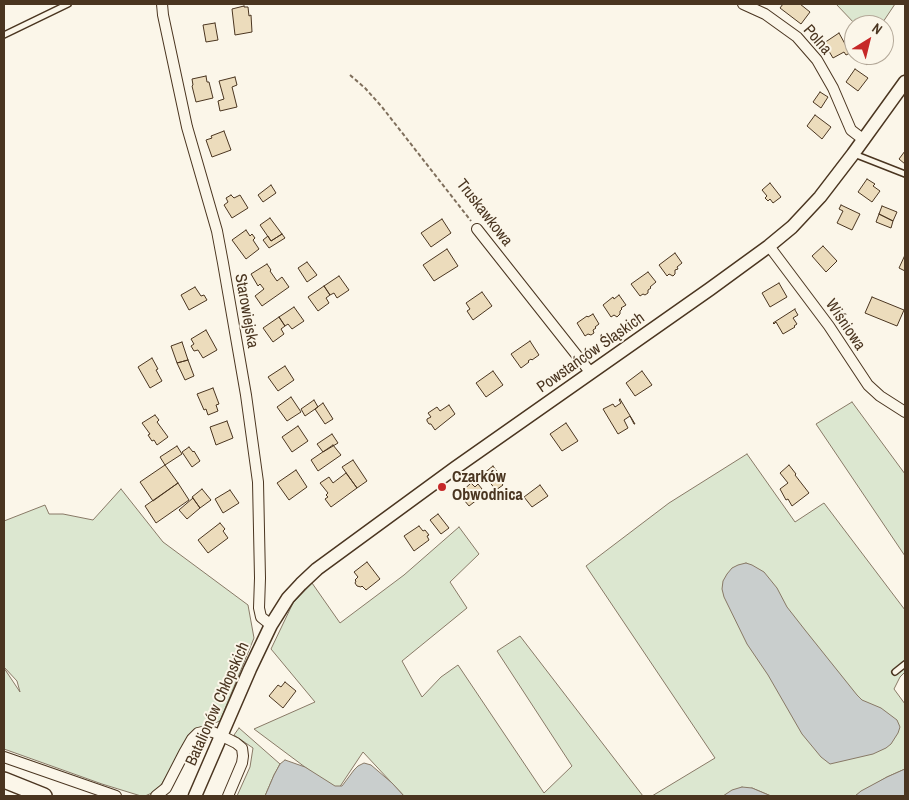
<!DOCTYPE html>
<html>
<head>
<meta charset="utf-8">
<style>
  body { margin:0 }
  #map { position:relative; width:909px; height:800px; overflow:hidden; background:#fbf6e9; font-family:"Archivo Narrow",sans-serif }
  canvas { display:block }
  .frame { position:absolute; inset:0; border:5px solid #4a3520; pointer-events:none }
  .north { position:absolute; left:844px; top:15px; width:50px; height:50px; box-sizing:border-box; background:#fbf6e9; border:1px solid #b4a999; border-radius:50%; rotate:36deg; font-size:14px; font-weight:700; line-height:20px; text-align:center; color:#4a3520 }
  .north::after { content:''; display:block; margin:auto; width:18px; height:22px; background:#c62828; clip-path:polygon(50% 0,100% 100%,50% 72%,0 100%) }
</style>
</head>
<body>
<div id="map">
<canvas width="909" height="800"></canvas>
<div class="frame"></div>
<div class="north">N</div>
</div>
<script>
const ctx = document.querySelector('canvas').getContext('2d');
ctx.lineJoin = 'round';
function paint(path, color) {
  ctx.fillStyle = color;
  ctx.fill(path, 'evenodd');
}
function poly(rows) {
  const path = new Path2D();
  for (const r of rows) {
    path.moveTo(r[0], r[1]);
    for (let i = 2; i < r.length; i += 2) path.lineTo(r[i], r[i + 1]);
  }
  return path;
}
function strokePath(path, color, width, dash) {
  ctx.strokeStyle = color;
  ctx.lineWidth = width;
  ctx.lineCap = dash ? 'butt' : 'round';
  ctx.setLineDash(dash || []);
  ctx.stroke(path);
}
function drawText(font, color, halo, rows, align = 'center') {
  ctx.font = font + ' "Archivo Narrow",sans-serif';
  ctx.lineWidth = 4;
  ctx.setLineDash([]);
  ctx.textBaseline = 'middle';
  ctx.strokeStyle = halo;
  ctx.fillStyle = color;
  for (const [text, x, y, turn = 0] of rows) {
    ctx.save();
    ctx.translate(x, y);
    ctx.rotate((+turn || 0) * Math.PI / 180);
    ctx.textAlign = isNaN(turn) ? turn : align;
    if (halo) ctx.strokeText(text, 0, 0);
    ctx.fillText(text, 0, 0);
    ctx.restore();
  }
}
const green = poly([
  [836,4,895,4,881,25,856,25,836,4],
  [852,402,905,474,905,556,816,424,852,402],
  [747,454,795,522,824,503,905,610,905,672,900,677,894,689,905,704,905,769,887,777,855,796,771,796,752,788,723,796,652,796,715,758,586,566,669,503,747,454],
  [121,489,163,542,248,605,254,638,220,721,193,731,161,785,154,792,145,796,141,796,102,784,4,749,4,668,20,692,17,681,4,667,4,521,45,505,49,514,63,514,93,520,121,489],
  [459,527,479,554,450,582,467,608,402,661,422,697,441,677,458,665,544,793,572,766,497,651,520,636,643,796,404,796,363,752,337,791,254,729,315,702,271,649,293,603,312,583,340,623,404,575,459,527],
  [239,728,280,764,274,775,265,796,237,796,250,767,253,748,234,735,239,728]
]);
paint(green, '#dce7d0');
strokePath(green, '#887966', 1);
const water = poly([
  [746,563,752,565,764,572,777,588,787,607,805,630,857,695,862,700,881,708,897,720,900,727,898,733,891,744,886,748,873,754,830,764,821,757,802,734,768,675,747,644,724,597,722,589,723,581,727,574,732,568,738,565,746,563],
  [285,760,305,767,335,786,342,786,354,770,358,766,364,763,371,765,392,783,404,796,265,796,274,775,280,764,285,760],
  [905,769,905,796,855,796,861,791,887,777,905,769],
  [742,787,752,788,771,796,723,796,732,790,742,787]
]);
paint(water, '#c9cecd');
strokePath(water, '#887966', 1);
const building = poly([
  [783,4,800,4,810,12,801,24,780,8,783,4],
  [244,6,244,7,248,7,249,16,251,15,252,32,235,35,232,9,244,6],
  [215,23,218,40,206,42,203,25,215,23],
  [839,33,850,53,846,55,844,52,833,58,824,43,839,33],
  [856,55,869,55,873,59,867,65,856,55],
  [855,69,868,78,858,91,846,82,855,69],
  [206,76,207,82,209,82,213,98,196,102,192,86,193,85,192,79,206,76],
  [235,77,237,85,232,87,237,107,220,111,218,101,224,99,219,81,235,77],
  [820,92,828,97,821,108,813,102,820,92],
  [815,115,831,127,822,139,807,126,815,115],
  [224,131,231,150,212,157,206,140,212,138,211,136,224,131],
  [905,151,905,164,899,159,905,151],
  [867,179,875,184,873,186,880,191,872,202,858,192,867,179],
  [770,183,781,197,773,203,770,199,768,201,765,198,767,196,762,190,770,183],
  [271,185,276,193,263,202,258,195,271,185],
  [231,195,234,198,240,195,248,208,232,218,224,205,228,202,226,198,231,195],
  [841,205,860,214,852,230,837,223,843,211,839,209,841,205],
  [882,206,897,212,893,221,879,214,882,206],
  [879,214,893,221,891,228,876,222,879,214],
  [270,218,282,234,271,241,260,225,270,218],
  [442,219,451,233,431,247,421,233,442,219],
  [246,230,250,236,252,234,255,238,253,240,259,249,246,259,232,240,246,230],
  [282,234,285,238,269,248,263,240,268,236,271,241,282,234],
  [823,246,837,261,826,272,812,256,823,246],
  [447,249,458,266,434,281,423,265,447,249],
  [675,253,682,263,677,267,678,269,675,270,675,274,673,276,669,274,667,276,659,265,675,253],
  [905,255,905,271,899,268,905,255],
  [307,262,317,275,307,282,298,268,307,262],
  [267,264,271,270,270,271,277,281,282,277,289,287,262,306,255,296,264,289,260,284,258,286,251,274,267,264],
  [648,272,656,282,650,287,651,288,648,290,648,293,645,295,643,294,640,296,631,284,648,272],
  [339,276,349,290,337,298,334,293,330,295,324,286,339,276],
  [779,283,787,297,770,307,762,293,779,283],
  [324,286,330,295,326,298,329,303,318,311,308,297,324,286],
  [195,287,201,296,204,295,207,300,189,310,181,295,195,287],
  [482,292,492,306,473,320,467,311,470,309,466,303,482,292],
  [619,295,626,305,621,308,622,309,620,311,620,314,617,317,614,315,611,317,603,305,613,297,614,299,619,295],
  [872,297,904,310,897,326,865,313,872,297],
  [294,307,304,321,292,329,288,324,285,326,279,317,294,307],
  [795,309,795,310,798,315,793,318,797,324,794,326,795,327,783,334,776,322,774,324,773,323,795,309],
  [593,314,599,324,595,327,596,328,593,330,594,333,591,335,588,334,585,336,577,323,587,316,588,317,593,314],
  [279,317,285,326,281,329,284,334,273,342,263,328,279,317],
  [206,330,217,350,203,358,198,350,194,351,191,346,194,344,191,339,206,330],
  [530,341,539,355,532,360,531,359,528,361,529,362,521,368,511,354,530,341],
  [182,342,188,360,177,363,171,346,182,342],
  [152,358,158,369,156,370,162,381,150,388,138,367,152,358],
  [188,360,194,376,185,380,177,363,188,360],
  [285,366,294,380,278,391,268,377,285,366],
  [493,371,503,385,486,397,476,383,493,371],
  [642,371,652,385,635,396,626,383,642,371],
  [213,388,219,404,216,405,218,411,208,415,206,409,204,410,197,394,213,388],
  [291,397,301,412,287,421,277,407,291,397],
  [620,399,635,424,634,424,630,416,624,420,628,428,618,434,603,409,613,404,615,407,621,403,619,400,620,399],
  [314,400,318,407,305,416,301,409,314,400],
  [323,403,333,419,325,424,315,409,323,403],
  [449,405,455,414,435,430,431,424,429,424,427,421,427,419,431,417,428,413,437,407,440,411,449,405],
  [155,415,159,420,157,422,168,437,157,445,154,440,152,441,148,435,150,434,142,423,155,415],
  [227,421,233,438,216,445,210,427,227,421],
  [566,423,578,441,562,451,550,434,566,423],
  [298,426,308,441,292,452,282,437,298,426],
  [332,434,338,443,323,452,317,444,332,434],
  [333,445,341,455,318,471,311,460,333,445],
  [177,446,182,454,165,465,160,457,177,446],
  [189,447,193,452,194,451,200,461,192,467,182,452,189,447],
  [353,460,367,481,357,488,342,467,353,460],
  [165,465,178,483,153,501,140,482,165,465],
  [789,465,796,474,795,475,809,493,792,506,788,499,786,500,780,489,788,483,780,473,789,465],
  [493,466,498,473,495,475,503,485,496,490,483,474,493,466],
  [296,470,307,487,289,500,277,483,296,470],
  [346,473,357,488,331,507,325,499,328,497,326,495,328,493,320,483,329,477,333,483,346,473],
  [178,483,189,500,156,523,145,506,178,483],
  [471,483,475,487,478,484,482,489,479,492,482,496,469,506,459,494,471,483],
  [540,485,548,496,532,507,524,497,540,485],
  [202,489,211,500,200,508,192,497,202,489],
  [230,490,239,503,223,513,215,499,230,490],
  [193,498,200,508,187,519,179,510,193,498],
  [438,514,449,528,441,534,430,520,438,514],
  [220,523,225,529,223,531,228,538,208,553,198,540,220,523],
  [419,526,423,531,425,530,429,535,427,536,429,540,414,551,404,536,419,526],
  [367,562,380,579,366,590,362,586,361,587,357,586,355,583,356,581,355,580,358,577,354,572,367,562],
  [285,682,296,691,283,708,269,696,278,685,281,687,285,682]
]);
paint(building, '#ecdcbc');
strokePath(building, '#4a3520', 1);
const service = poly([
  [4,35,68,4],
  [854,154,905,174],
  [895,672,905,664]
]);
const minor = poly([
  [162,4,163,15,187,127,217,231,223,263,246,395,258,482,260,578,259,608,261,617,271,625],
  [743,4,765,14,797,37,817,60,833,88,851,130,864,140],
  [477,229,590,372],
  [769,246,829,326,868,385,880,396,905,412],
  [4,757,116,796],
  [156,796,166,788,184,753,192,739,198,733,207,731,213,732,222,736,236,743,242,748,243,756,242,763,228,796]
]);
const tertiary = poly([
  [195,796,250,669,271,625,288,598,301,584,317,569,455,468,710,289,769,246,792,227,820,197,853,154,905,82]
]);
const secondary = poly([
  [4,780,44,796]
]);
strokePath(service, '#4a3520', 8);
strokePath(minor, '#4a3520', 12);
strokePath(tertiary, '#4a3520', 15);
strokePath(secondary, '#4a3520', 18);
strokePath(poly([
  [350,75,365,88,382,107,471,221]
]), '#7f6f5c', 2, [4, 2.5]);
strokePath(service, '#fbf6e9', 5);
strokePath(minor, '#fbf6e9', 10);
strokePath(tertiary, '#fbf6e9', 12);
strokePath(secondary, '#fbf6e9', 15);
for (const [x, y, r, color] of [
  [442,487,5,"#c62828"]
]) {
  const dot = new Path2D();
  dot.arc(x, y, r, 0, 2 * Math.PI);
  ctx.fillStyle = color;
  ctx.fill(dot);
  strokePath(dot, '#fbf6e9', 2);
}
drawText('16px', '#4a3520', '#fbf6e9', [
  ["Polna",817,40,49],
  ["Truskawkowa",484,213,52],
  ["Starowiejska",246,311,80],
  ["Wiśniowa",845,325,56],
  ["Powstańców Śląskich",591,353,-35],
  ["Batalionów Chłopskich",218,704,-66]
]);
drawText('bold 16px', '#4a3520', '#fbf6e9', [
  ["Czarków",452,478],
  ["Obwodnica",452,496]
], 'left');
</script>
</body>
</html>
